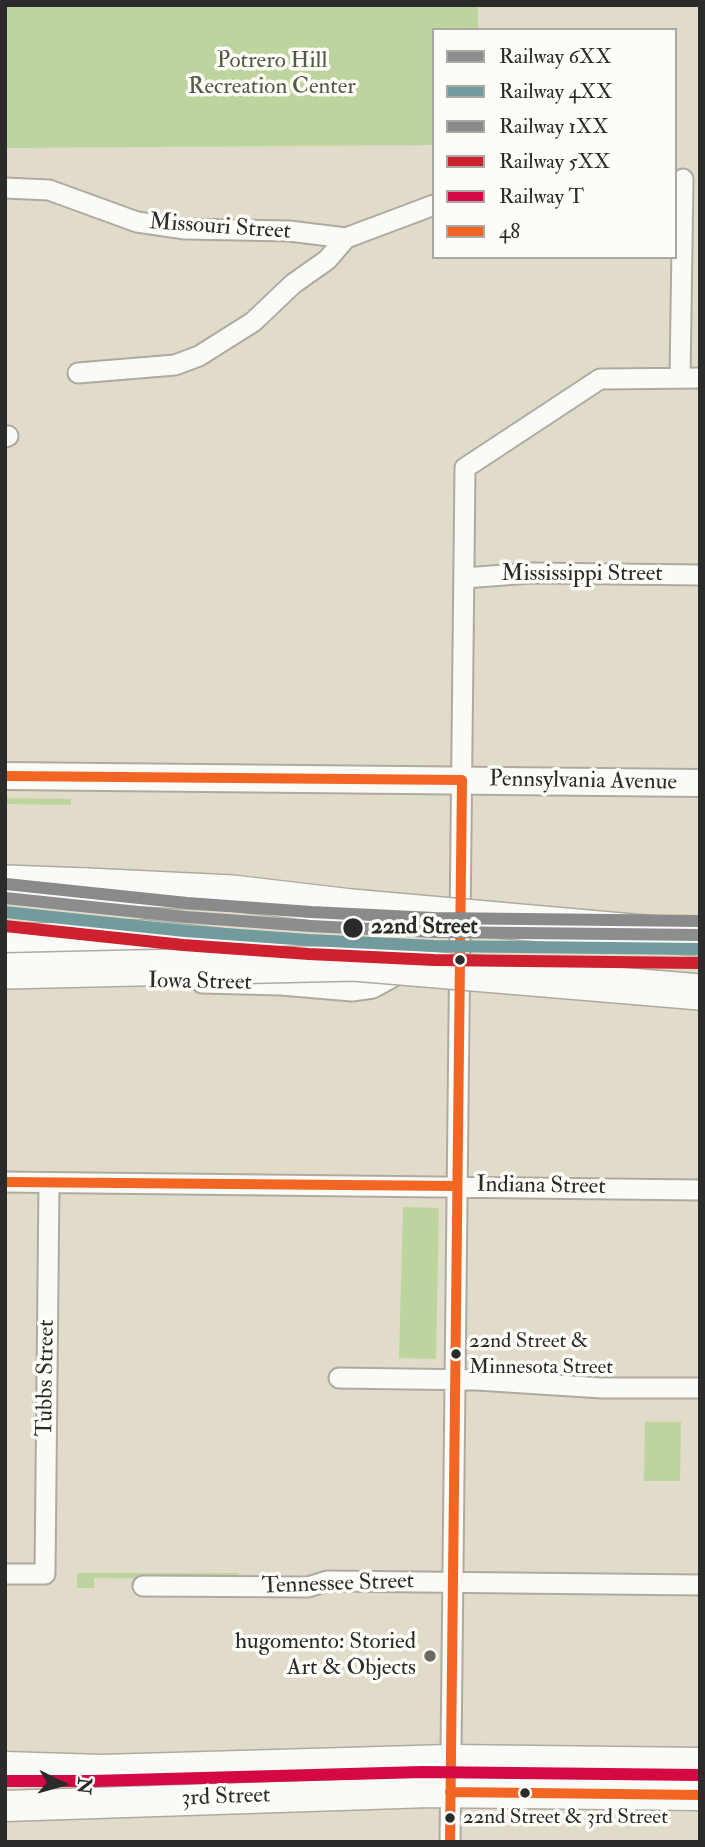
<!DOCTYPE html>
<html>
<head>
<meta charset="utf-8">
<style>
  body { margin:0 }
  #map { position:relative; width:705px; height:1847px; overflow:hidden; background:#e1dbc9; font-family:"IM FELL Double Pica",serif }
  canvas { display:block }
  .frame { position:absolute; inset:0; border:7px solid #2b2b2b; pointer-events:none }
  .legend { position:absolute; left:432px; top:28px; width:245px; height:231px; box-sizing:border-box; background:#fdfcf7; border:2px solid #a9a8a5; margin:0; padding:9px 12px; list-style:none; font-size:21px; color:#2b2b2b }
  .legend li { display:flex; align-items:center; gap:14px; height:35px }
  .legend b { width:35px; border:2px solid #a9a8a5 }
  .north { position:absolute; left:28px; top:1749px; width:70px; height:70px; -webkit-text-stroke:5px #fdfcf7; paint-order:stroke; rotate:95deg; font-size:19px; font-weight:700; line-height:28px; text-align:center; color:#2b2b2b }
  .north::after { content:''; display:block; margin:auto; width:24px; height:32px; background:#2b2b2b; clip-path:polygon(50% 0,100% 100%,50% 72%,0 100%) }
</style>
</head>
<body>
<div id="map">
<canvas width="705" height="1847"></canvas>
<div class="frame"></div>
<ul class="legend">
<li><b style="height:9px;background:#8c8d8d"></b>Railway 6XX</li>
<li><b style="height:9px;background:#729b9e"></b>Railway 4XX</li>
<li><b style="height:9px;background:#8a8a8a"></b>Railway 1XX</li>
<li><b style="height:9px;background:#ce202f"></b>Railway 5XX</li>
<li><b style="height:9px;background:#d40843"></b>Railway T</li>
<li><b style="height:9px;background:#f26522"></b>48</li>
</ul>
<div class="north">N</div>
</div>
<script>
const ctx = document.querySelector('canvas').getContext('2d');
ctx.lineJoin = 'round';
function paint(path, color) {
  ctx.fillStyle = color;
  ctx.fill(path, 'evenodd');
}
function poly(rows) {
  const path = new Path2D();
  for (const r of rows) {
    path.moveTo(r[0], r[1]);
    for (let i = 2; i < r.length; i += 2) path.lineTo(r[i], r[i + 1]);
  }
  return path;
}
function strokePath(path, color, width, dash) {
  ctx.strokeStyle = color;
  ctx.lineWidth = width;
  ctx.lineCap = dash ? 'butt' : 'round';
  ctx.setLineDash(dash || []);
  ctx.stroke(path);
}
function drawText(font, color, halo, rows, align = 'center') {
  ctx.font = font + ' "IM FELL Double Pica",serif';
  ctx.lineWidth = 7;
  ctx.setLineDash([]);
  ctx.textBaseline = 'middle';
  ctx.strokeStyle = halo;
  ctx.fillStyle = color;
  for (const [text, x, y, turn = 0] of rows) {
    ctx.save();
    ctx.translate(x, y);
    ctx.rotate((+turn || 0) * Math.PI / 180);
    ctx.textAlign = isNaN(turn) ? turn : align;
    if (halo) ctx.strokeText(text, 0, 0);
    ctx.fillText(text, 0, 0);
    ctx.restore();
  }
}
paint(poly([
  [5,5,478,5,478,30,434,30,434,145,5,148],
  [5,798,71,799,71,805,5,804],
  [403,1207,439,1208,436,1359,399,1358],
  [645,1422,681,1422,680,1481,644,1481],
  [77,1573,239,1573,239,1579,94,1578,94,1588,77,1588]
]), '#bed49f');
const minor = poly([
  [5,188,49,190,137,222,185,229,289,231,346,238,434,205],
  [78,373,175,365,199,356,253,322,293,284,327,260,346,238],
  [680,378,683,179],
  [5,437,8,436],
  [464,578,531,573,700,575],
  [202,983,281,985,352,991,373,988,393,977],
  [5,1182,700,1190],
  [339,1378,477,1380,602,1388,700,1388],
  [5,1574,45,1574,49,1183],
  [143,1586,308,1587,327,1581,700,1585],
  [450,1842,465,468,600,379,700,378]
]);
const secondary = poly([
  [5,776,700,783]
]);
const primary = poly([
  [5,1767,102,1770,450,1760,700,1763],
  [5,1806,430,1792,700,1795]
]);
const motorway = poly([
  [5,883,87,886],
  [5,942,144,938,284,954]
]);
strokePath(minor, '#aeaa9f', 23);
strokePath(secondary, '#aeaa9f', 30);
strokePath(primary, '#aeaa9f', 33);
strokePath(motorway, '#aeaa9f', 38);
strokePath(minor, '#fafaf7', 19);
strokePath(secondary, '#fafaf7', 26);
strokePath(primary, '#fafaf7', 30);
strokePath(motorway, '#fafaf7', 35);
const motorwayBridge = poly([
  [87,886,232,893,351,907,700,938],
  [5,971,354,963,700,992]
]);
strokePath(motorwayBridge, '#aeaa9f', 38, []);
strokePath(motorwayBridge, '#fafaf7', 35);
strokePath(poly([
  [5,776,462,780],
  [5,1182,457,1186],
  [450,1792,700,1795],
  [450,1842,462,780]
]), '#f26522', 10);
strokePath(poly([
  [5,898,186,917,310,926,434,932,700,935]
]), '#8c8d8d', 12);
strokePath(poly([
  [5,912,185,931,309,940,434,946,700,949]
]), '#729b9e', 12);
strokePath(poly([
  [6,884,187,903,311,912,434,918,700,921]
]), '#8a8a8a', 12);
strokePath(poly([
  [5,926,183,945,309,954,434,960,700,963]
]), '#ce202f', 12);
strokePath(poly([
  [5,1781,92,1781,422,1772,700,1775]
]), '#d40843', 12);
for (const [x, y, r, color] of [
  [353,928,11,"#2b2b2b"],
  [460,960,6,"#2b2b2b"],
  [456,1354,6,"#2b2b2b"],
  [430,1656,7,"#6b6962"],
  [525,1793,6,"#2b2b2b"],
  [450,1818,6,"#2b2b2b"]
]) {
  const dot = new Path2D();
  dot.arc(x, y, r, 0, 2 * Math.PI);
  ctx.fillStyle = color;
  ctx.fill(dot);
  strokePath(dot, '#fdfcf7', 2.5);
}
drawText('21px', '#2b2b2b', '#fdfcf7', [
  ["22nd Street &",469,1342],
  ["Minnesota Street",469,1368],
  ["22nd Street & 3rd Street",463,1818]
], 'left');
drawText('23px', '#4e5c43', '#fdfcf7', [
  ["Potrero Hill",272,62],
  ["Recreation Center",272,88]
]);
drawText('23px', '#2b2b2b', '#fdfcf7', [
  ["Missouri Street",220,228,4],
  ["Mississippi Street",582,575],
  ["Pennsylvania Avenue",583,782,1],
  ["Iowa Street",200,983,1],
  ["Indiana Street",541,1187,1],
  ["Tubbs Street",47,1378,-89],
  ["Tennessee Street",338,1585,-2],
  ["3rd Street",226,1798,-2]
]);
drawText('bold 23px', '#2b2b2b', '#fdfcf7', [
  ["22nd Street",371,928]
], 'left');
drawText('23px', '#2b2b2b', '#fdfcf7', [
  ["hugomento: Storied",416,1643],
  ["Art & Objects",416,1669]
], 'right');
</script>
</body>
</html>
